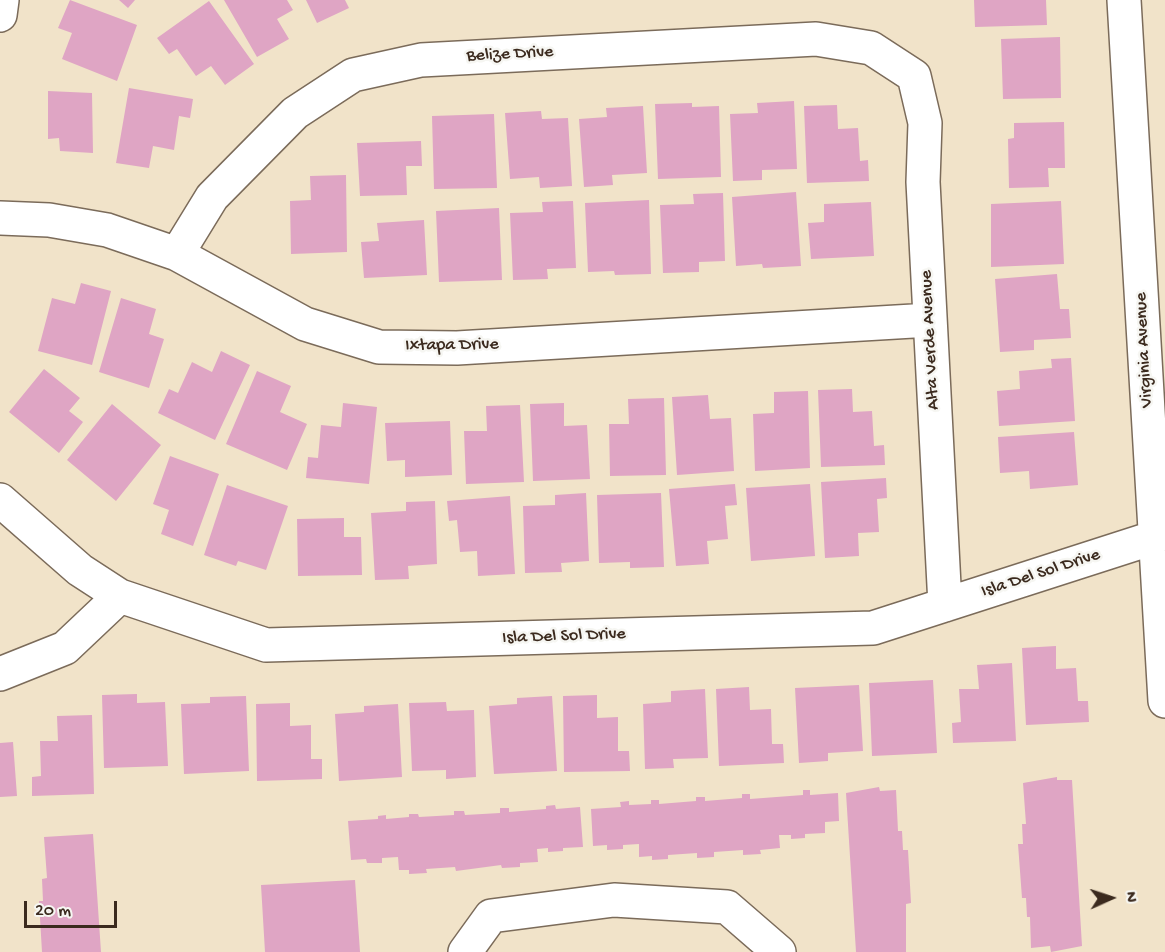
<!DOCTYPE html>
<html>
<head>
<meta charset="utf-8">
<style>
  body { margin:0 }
  #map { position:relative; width:1165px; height:952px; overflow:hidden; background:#f1e3c9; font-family:"Gochi Hand",sans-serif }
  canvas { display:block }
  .north { position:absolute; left:1081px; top:868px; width:60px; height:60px; -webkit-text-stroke:4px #f6f6f2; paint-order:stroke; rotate:87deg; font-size:16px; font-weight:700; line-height:24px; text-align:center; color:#3b2a1e }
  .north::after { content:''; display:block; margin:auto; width:21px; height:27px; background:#3b2a1e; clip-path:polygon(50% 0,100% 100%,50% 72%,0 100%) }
  .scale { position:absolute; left:24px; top:901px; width:93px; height:27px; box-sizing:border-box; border:3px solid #3b2a1e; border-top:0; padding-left:8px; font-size:18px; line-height:21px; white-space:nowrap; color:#3b2a1e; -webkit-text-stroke:4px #f6f6f2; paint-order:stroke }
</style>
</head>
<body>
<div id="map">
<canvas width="1165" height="952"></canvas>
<div class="north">N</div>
<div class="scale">20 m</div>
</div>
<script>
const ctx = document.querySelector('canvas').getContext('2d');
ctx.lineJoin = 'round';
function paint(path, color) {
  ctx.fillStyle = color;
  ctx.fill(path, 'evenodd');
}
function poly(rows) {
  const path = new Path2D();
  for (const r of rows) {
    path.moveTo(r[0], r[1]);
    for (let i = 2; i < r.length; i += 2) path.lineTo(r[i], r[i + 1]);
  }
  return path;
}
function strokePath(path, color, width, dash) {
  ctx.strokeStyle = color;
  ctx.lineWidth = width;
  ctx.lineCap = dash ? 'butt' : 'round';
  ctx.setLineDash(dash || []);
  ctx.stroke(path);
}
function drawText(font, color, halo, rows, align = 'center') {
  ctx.font = font + ' "Gochi Hand",sans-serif';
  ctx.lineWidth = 5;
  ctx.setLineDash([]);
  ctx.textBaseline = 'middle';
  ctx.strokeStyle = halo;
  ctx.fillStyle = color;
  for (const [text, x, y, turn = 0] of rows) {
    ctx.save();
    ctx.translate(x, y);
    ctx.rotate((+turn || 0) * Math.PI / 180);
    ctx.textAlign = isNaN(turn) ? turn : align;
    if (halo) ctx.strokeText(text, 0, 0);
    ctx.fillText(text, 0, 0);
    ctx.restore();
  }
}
paint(poly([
  [70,0,137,25,117,81,62,59,72,33,58,28],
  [119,0,135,0,128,8],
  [224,0,287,0,293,10,277,19,289,39,257,57],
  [306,0,345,0,349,8,317,23],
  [974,0,1046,0,1047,25,975,27],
  [209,1,254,64,225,85,211,66,196,76,177,49,169,54,157,38],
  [1060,37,1061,98,1003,99,1001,39],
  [129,88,193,99,190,118,179,116,174,150,153,146,149,168,116,163],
  [48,91,92,93,93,153,60,151,59,138,48,139],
  [794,101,797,169,762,170,762,180,733,181,730,114,758,113,757,103],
  [692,103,692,107,719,106,721,177,658,179,655,104],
  [837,105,838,129,858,128,860,161,868,160,869,181,807,183,804,106],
  [643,106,647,173,612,175,613,185,584,187,579,119,607,117,606,108],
  [541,111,542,119,568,118,572,186,540,188,539,177,510,179,505,113],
  [494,114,497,188,434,189,432,116],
  [1064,122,1065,168,1048,168,1049,187,1009,188,1008,139,1014,138,1014,123],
  [421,141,422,166,406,166,407,195,360,196,357,143],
  [346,175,347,252,291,254,290,201,311,200,310,176],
  [796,192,801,266,763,268,762,264,736,266,732,197],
  [723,193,725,261,699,262,699,272,663,273,660,205,694,204,693,194],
  [649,200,651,274,615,275,614,271,588,272,585,203],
  [573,201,576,268,547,269,548,279,513,280,510,213,543,212,542,202],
  [1061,201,1064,264,991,267,991,204],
  [871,202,874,256,811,259,808,223,824,222,824,204],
  [499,208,502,280,439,282,436,211],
  [424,220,427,275,364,278,361,242,379,241,377,223],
  [1057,274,1060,309,1069,309,1071,338,1034,340,1034,350,1000,352,995,279],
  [81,283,111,291,92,365,38,351,52,298,75,304],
  [121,298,156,309,149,334,164,339,149,388,99,372],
  [221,351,250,365,215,440,158,413,169,389,178,393,192,362,212,372],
  [1071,358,1075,421,999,426,997,391,1020,389,1019,371,1052,368,1051,359],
  [44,369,80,398,69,411,83,422,59,453,9,412],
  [257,371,291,386,280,412,307,424,287,470,226,444],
  [852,389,853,412,872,411,874,446,884,445,885,465,821,467,818,390],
  [808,391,810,468,755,471,753,414,774,413,774,392],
  [708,395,710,419,731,418,734,471,677,475,672,397],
  [664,398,666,475,610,476,609,424,629,424,628,399],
  [343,403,377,407,369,484,306,478,308,457,318,458,321,425,341,427],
  [564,403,564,426,587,425,590,479,533,481,530,404],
  [112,404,161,445,116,501,67,460],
  [520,405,524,482,466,484,464,431,487,431,486,406],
  [450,421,452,475,405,477,405,460,387,461,385,423],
  [1074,432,1078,485,1030,489,1029,471,1000,473,998,437],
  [170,456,219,474,193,546,161,534,169,510,153,504],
  [886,478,887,498,877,499,879,532,858,533,859,556,825,558,821,482],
  [735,484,737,505,725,506,728,539,707,541,709,564,676,566,669,489],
  [810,484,815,556,751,561,746,488],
  [227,485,288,506,266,570,238,561,236,566,204,555],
  [586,493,589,561,561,563,562,572,525,573,523,506,555,505,555,495],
  [661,493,664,567,630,568,630,562,599,563,597,495],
  [510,496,515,574,478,576,477,551,460,552,457,520,449,521,447,501],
  [435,501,437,564,408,566,409,579,375,580,371,513,406,511,406,502],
  [344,518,344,537,361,537,362,575,298,576,297,519],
  [1056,646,1056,669,1076,668,1078,701,1088,701,1089,722,1026,725,1022,648],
  [1012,663,1016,741,953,743,952,723,961,722,959,689,979,689,977,665],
  [933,680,937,753,872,756,869,683],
  [859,685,863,751,828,753,828,761,799,763,795,688],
  [749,687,750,710,771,709,772,744,783,744,784,763,719,766,716,689],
  [705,689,708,758,673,759,674,768,645,769,643,704,671,702,671,691],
  [137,694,137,703,165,702,168,766,104,768,102,695],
  [597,695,597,718,618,717,618,751,629,751,630,771,564,772,563,696],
  [246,696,249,771,184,774,181,704,210,703,210,697],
  [552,696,557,771,494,774,489,706,517,704,517,698],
  [446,702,447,711,474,710,476,777,446,779,446,770,412,771,409,703],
  [290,703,290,726,311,725,311,759,322,759,322,779,257,781,256,704],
  [398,704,402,777,339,781,335,714,364,712,364,706],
  [92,715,94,794,32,796,32,777,41,776,40,741,58,741,57,716],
  [13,742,17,796,0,797,0,743],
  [1057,777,1057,780,1072,780,1082,946,1051,952,1050,946,1031,948,1030,917,1027,917,1026,898,1022,898,1018,844,1023,844,1022,824,1026,824,1023,783],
  [879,787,880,791,896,790,898,831,902,831,903,850,908,850,911,903,906,904,906,952,856,952,846,793],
  [803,790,810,790,810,795,838,793,839,821,825,822,825,833,805,834,805,838,791,839,791,835,779,835,780,848,760,850,761,854,743,855,743,850,714,852,714,857,697,858,697,853,668,855,668,859,652,860,652,856,639,857,639,844,623,845,623,849,607,850,607,845,593,846,591,809,621,807,620,802,629,801,629,805,651,804,651,800,659,800,659,804,696,801,696,797,705,797,705,801,742,798,742,794,750,794,750,799,803,795],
  [555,805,556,809,580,807,583,847,563,848,563,851,548,852,548,848,537,849,538,862,520,863,520,867,502,868,501,865,456,871,455,867,426,869,427,873,409,874,409,870,399,870,398,857,382,858,382,863,367,863,366,859,351,860,348,821,378,819,378,816,386,815,386,819,409,817,409,814,418,814,419,817,454,815,454,811,464,811,465,815,500,813,500,808,509,808,509,812,546,809,546,806],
  [93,834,101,952,42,952,39,901,43,901,42,879,47,878,44,837],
  [355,880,360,952,265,952,261,885]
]), '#dfa5c4');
const minor = poly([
  [1124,0,1165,701],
  [0,15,2,0],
  [0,218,49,220,107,230,177,254,305,324,379,347,457,348,930,320],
  [177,254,212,197,295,113,353,75,421,60,816,39,871,48,914,76,925,123,923,182,945,605],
  [0,500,80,570,120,596,266,645,873,628,1156,537],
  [0,674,65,648,120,596],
  [465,952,491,916,614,900,727,907,779,952]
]);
strokePath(minor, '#7b6b5a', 36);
strokePath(minor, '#fff', 33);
drawText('18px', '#3b2a1e', '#f6f6f2', [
  ["Belize Drive",510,55,-3],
  ["Alta Verde Avenue",931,340,-93],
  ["Ixtapa Drive",452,346,-1],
  ["Virginia Avenue",1145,350,-93],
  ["Isla Del Sol Drive",1041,574,-18],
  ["Isla Del Sol Drive",564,637,-2]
]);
</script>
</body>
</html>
